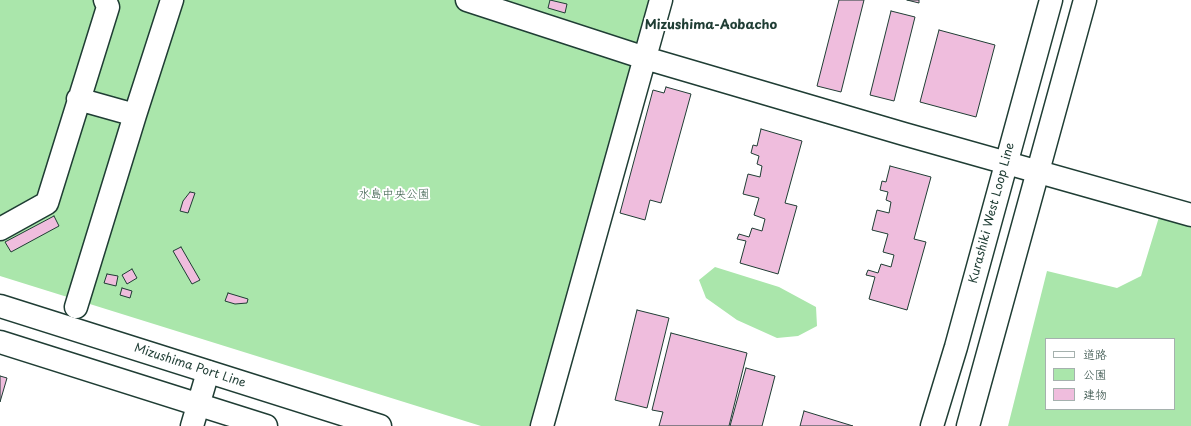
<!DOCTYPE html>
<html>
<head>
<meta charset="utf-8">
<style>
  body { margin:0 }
  #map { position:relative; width:1191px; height:426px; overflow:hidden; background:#fff; font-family:"Playpen Sans","Klee One",sans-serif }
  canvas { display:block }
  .legend { position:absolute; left:1045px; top:338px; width:130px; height:72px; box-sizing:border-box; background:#fff; border:1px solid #a5b1ae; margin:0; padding:5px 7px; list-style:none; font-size:12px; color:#1f3d34 }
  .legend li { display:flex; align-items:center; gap:8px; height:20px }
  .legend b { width:20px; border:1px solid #a5b1ae }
</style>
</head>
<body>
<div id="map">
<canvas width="1191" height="426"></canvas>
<ul class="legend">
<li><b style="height:5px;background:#fff"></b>道路</li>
<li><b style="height:11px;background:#aae6ab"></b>公園</li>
<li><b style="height:11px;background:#efbddd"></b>建物</li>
</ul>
</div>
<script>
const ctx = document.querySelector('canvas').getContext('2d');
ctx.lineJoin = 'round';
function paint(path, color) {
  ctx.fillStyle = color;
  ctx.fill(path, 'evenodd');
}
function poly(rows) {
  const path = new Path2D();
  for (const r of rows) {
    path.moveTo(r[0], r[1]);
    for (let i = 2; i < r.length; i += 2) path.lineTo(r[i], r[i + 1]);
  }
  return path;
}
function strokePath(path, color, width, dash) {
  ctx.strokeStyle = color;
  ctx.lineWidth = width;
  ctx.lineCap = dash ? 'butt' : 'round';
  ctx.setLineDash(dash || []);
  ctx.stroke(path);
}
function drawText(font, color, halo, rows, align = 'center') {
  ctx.font = font + ' "Playpen Sans","Klee One",sans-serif';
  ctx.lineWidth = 4;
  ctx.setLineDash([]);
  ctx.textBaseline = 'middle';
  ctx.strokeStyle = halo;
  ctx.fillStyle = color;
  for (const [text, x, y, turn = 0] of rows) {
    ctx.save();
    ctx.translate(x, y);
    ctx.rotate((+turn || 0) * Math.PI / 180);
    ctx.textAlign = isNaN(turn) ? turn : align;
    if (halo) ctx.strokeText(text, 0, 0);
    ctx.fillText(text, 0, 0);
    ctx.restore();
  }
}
paint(poly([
  [0,0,649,0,532,426,481,426,0,276],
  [1159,217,1191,226,1191,426,1008,426,1047,271,1117,288,1141,276],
  [1046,339,1174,339,1174,409,1046,409],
  [715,267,779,287,816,307,817,326,798,336,777,338,737,320,706,298,699,280]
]), '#aae6ab');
const building = poly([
  [550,0,567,4,565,13,548,8,550,0],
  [839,0,864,0,841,92,817,86,839,0],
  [907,0,919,0,919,3,907,0],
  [891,11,915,17,894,101,870,95,891,11],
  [939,30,995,45,976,117,920,102,939,30],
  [666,87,691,94,661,203,650,200,645,220,620,213,653,90,664,93,666,87],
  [761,129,802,141,785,203,797,206,778,274,740,263,746,241,737,239,739,234,749,237,752,228,762,231,765,219,754,215,759,198,743,194,748,174,760,177,762,166,757,164,759,156,751,153,753,145,757,146,761,129],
  [890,166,931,177,914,239,926,242,907,310,869,299,875,277,866,275,868,270,878,273,881,264,891,267,894,255,883,252,888,234,872,230,877,210,889,213,891,202,886,200,888,192,880,190,882,181,886,182,890,166],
  [190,192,195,193,188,213,180,211,183,201,190,192],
  [54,216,59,226,11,252,5,242,54,216],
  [181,247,200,280,192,284,173,251,181,247],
  [132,269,137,278,127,284,122,275,132,269],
  [107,274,118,276,116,286,104,283,107,274],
  [122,288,132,291,130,298,120,295,122,288],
  [228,293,248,299,247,303,235,304,225,301,228,293],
  [637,310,669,318,647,408,615,400,637,310],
  [671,333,747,353,729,426,659,426,663,412,652,410,671,333],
  [746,368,775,376,762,426,730,426,746,368],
  [0,376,7,378,0,402,0,376],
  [804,411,853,426,800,426,804,411]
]);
paint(building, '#efbddd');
strokePath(building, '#1f3d34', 1);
const minor = poly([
  [467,0,645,58,904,134,1191,215],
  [78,99,135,115],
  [0,229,47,203,108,7,105,0],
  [76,307,135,115,172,0],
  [192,426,208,372],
  [542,426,661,0]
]);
const major = poly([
  [0,306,380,426],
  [0,342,266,426],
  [932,426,956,347,1051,0],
  [968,426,1085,0]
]);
strokePath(minor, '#1f3d34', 25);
strokePath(major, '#1f3d34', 25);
strokePath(minor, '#fff', 22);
strokePath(major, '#fff', 22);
drawText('12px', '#3b5f4c', '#fff', [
  ["水島中央公園",394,195]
]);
drawText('12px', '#1f3d34', '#fff', [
  ["Kurashiki West Loop Line",992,213,-75],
  ["Mizushima Port Line",190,366,18]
]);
drawText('bold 13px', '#1f3d34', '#fff', [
  ["Mizushima-Aobacho",711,25]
]);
</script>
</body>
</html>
